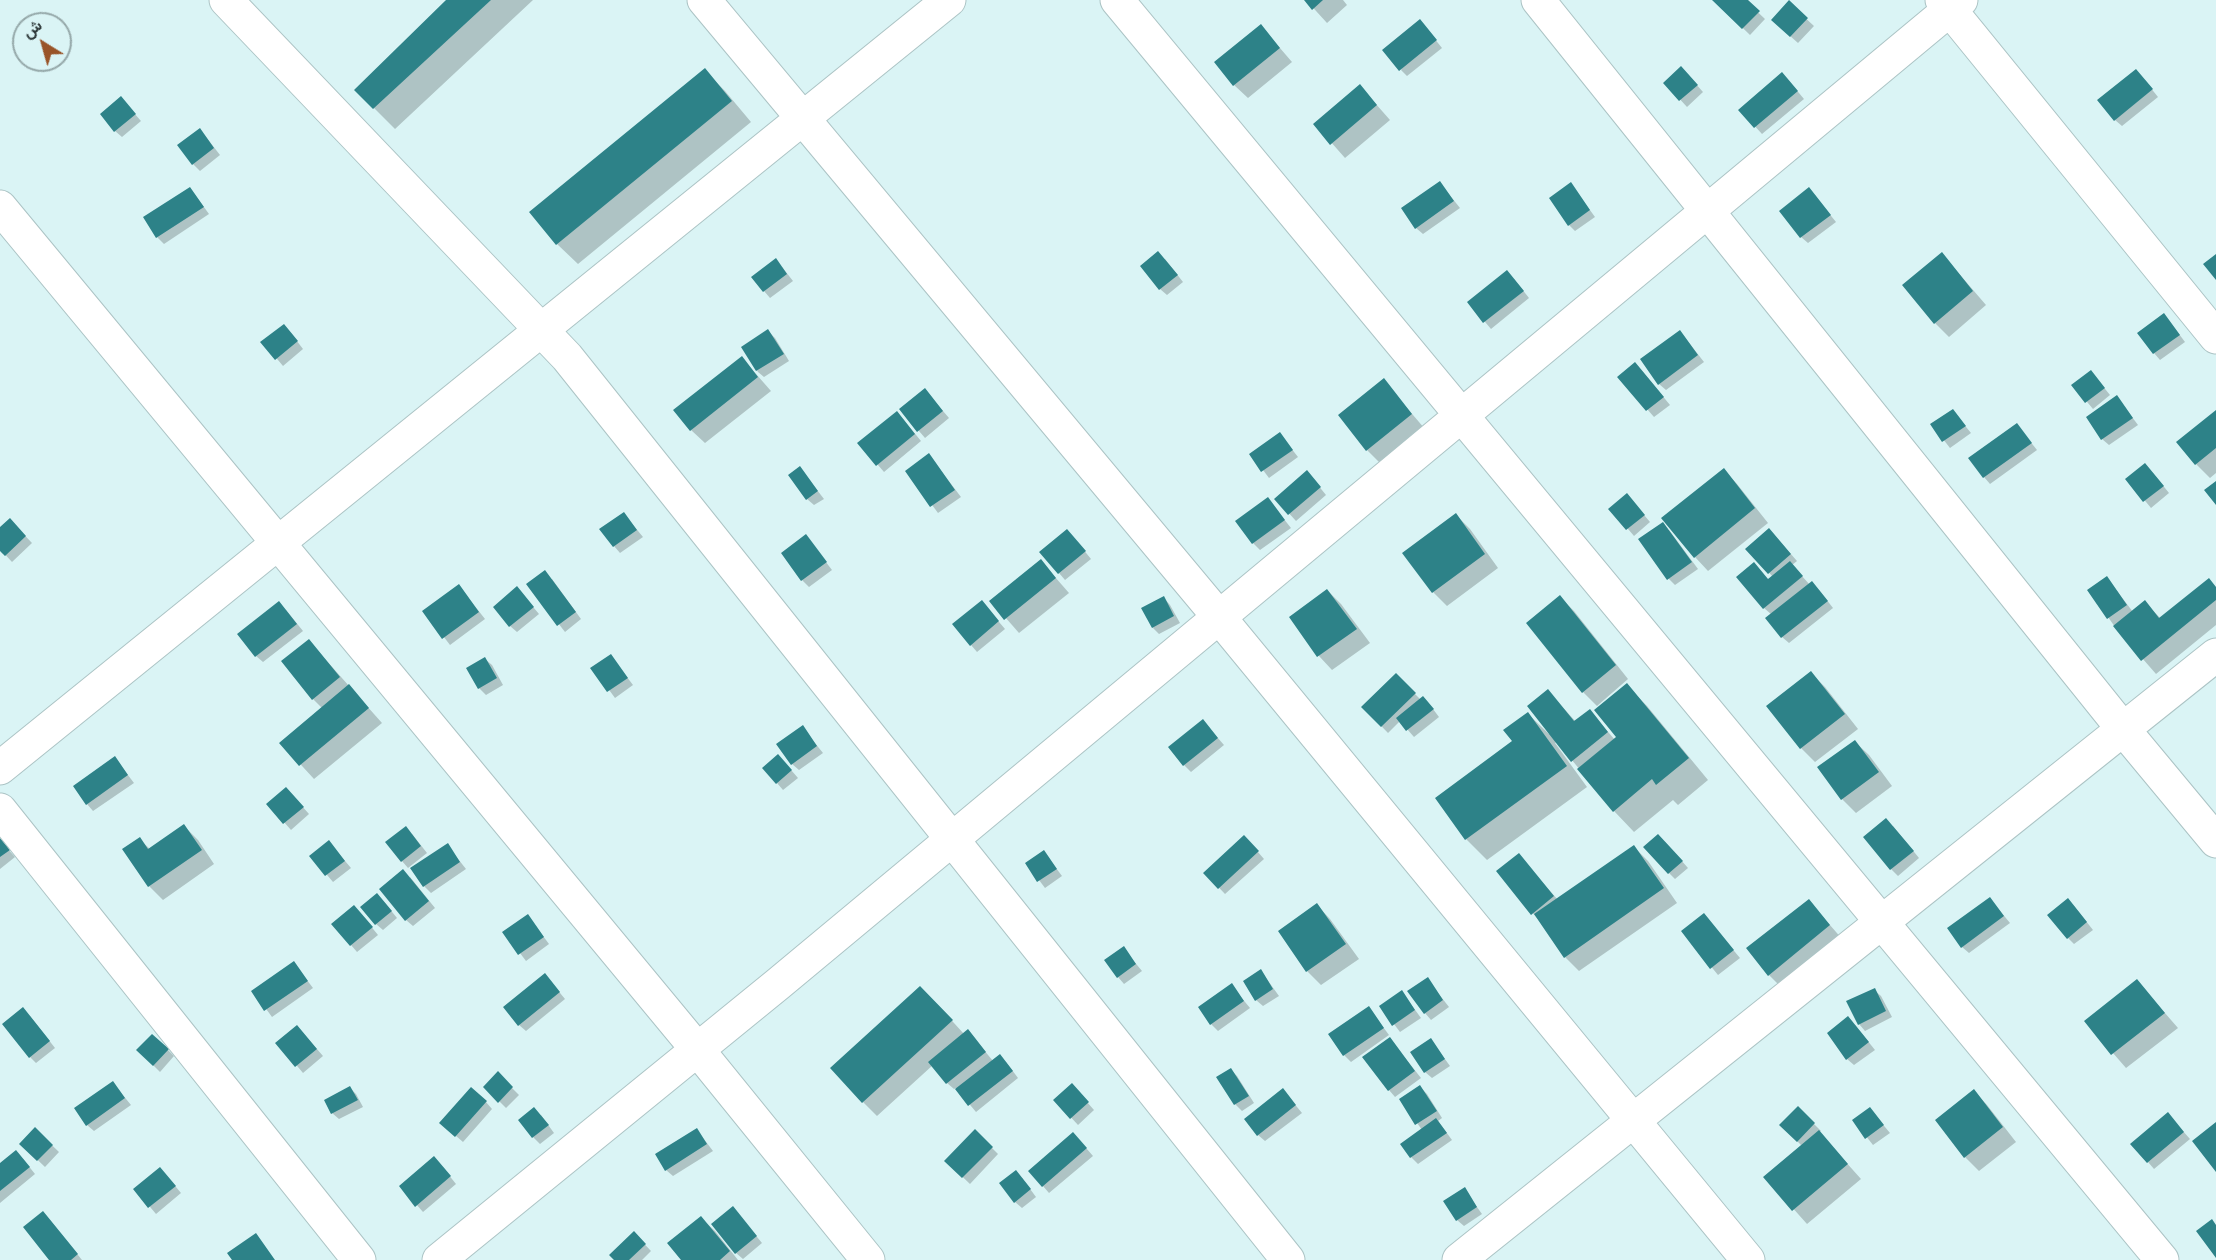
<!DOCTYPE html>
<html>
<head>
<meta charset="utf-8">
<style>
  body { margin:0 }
  #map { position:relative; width:2216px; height:1260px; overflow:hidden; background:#daf4f5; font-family:Roboto,Vazirmatn,sans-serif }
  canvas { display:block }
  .north { position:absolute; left:12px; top:12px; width:60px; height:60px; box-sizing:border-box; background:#daf4f5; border:2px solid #95a8a9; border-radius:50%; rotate:323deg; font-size:16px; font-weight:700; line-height:24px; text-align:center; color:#2d3738 }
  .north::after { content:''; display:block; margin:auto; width:21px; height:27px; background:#995428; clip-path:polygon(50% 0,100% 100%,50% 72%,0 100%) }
</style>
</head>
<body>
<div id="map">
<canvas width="2216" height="1260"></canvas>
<div class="north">ش</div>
</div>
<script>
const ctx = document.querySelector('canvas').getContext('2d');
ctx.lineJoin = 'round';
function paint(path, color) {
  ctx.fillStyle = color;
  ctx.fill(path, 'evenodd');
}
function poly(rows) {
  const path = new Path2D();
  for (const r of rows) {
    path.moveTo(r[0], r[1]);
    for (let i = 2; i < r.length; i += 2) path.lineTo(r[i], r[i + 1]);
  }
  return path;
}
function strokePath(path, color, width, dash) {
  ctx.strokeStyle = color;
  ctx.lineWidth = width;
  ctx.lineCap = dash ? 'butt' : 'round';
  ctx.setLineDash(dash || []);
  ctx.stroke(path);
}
paint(poly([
  [448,0,533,0,395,129,356,90],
  [1306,0,1343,0,1347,5,1327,23],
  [1714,0,1745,0,1765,19,1750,35],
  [1789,3,1814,26,1798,43,1780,27],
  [1261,26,1292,62,1248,98,1234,85],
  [1426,28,1442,48,1407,76,1401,70],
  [704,70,725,91,751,122,578,264,557,244,531,212],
  [1688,75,1703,92,1687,107,1665,83],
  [2142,77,2158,97,2122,126,2115,120],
  [1789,81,1804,99,1762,134,1740,110],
  [1360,86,1390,120,1345,158,1315,124],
  [127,105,141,121,122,137,115,131],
  [206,137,220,155,200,171,193,164],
  [1440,183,1460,208,1423,234,1416,228],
  [1571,184,1595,217,1575,231,1569,225],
  [190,188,209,214,164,244,157,237],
  [1815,196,1836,222,1808,243,1801,237],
  [1942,254,1986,305,1949,337,1935,323],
  [1165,259,1183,282,1167,295,1160,289],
  [782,267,793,281,770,298,764,291],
  [1514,279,1529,298,1491,329,1469,303],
  [2170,322,2185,342,2160,360,2154,353],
  [768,331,775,338,789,361,764,377,758,372,743,348],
  [290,332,303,349,283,366,263,342],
  [1686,339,1704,362,1666,390,1659,384],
  [742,358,771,391,705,443,691,430],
  [1642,371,1670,405,1654,417,1619,377],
  [2097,379,2110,395,2093,409,2073,385],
  [1383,380,1425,429,1381,464,1367,450],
  [931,397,949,418,925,438,901,410],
  [2117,397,2138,425,2109,445,2102,439],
  [1953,411,1971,433,1950,448,1932,425],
  [2216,412,2216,473,2210,478,2196,464],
  [903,419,921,441,884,472,860,444],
  [2017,425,2037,450,1990,484,1984,477],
  [1280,434,1298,457,1269,478,1251,454],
  [929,455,961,497,938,513,907,471],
  [800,468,824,499,814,505,807,499],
  [1724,470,1737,484,1768,523,1708,571,1695,557],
  [2152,472,2169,493,2151,508,2127,479],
  [1313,479,1326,495,1296,521,1276,499],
  [1268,499,1291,528,1260,550,1253,543],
  [1633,502,1650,522,1634,536,1611,509],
  [624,514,643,537,620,553,614,546],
  [1456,515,1470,529,1498,568,1447,606,1433,592],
  [10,520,32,543,12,562,0,549,0,529],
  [1669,530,1698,569,1675,585,1669,579],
  [806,536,832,570,809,587,802,580],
  [1775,536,1797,561,1792,565,1810,585,1819,590,1833,608,1789,643,1782,637,1772,615,1764,608,1768,581,1773,577,1747,549],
  [1074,538,1091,559,1065,580,1059,573],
  [1041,561,1069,593,1019,633,991,601],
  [2107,578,2133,612,2145,602,2161,619,2216,588,2216,625,2156,674,2115,627,2089,590],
  [552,579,581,619,565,632,528,584],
  [459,586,485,619,450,645,424,611],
  [1327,590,1341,604,1370,643,1332,670,1319,656,1291,617],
  [523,595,539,614,517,632,510,626],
  [1560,597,1574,611,1628,679,1597,706,1583,692],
  [1164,598,1170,605,1180,623,1159,634,1153,628],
  [988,609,1005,629,977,652,971,645],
  [286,610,303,631,263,662,256,656],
  [309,641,382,723,314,779,281,743,322,708,313,699],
  [611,656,633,685,615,698,593,668],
  [485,659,492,665,503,685,486,695,479,688],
  [1811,673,1825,687,1858,729,1815,762,1801,748],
  [1396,675,1421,700,1430,705,1439,717,1414,737,1400,721,1388,733,1363,707],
  [1626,685,1647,706,1708,780,1678,805,1673,800,1634,832,1614,811,1557,742,1555,743,1587,787,1487,860,1466,839,1528,714,1549,734,1550,733,1548,691,1576,722,1590,711,1615,740,1618,737],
  [1203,721,1224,745,1191,772,1184,765],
  [802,727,823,753,799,770,792,764],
  [1855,742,1869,755,1892,786,1856,813,1842,799],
  [115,758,134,783,93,811,87,804],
  [785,763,798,778,783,790,777,783],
  [293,796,309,814,291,830,268,804],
  [184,826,198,840,214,864,163,900,149,886,139,839,150,849],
  [1893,826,1919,858,1898,876,1891,869],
  [412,834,427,853,408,868,402,861],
  [0,840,15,857,0,869],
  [329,842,351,868,333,882,311,856],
  [1665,842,1688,868,1675,879,1669,873],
  [1251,844,1264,859,1225,894,1205,873],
  [447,845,466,869,431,893,424,886],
  [1634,847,1648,861,1677,903,1579,971,1565,957,1542,924,1498,872,1518,855,1558,900],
  [1044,852,1062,876,1045,888,1027,864],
  [410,877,435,908,413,926,406,920],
  [1809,901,1843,940,1783,989,1769,975],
  [384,902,397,918,383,930,376,924],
  [1317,905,1330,919,1359,959,1321,985,1307,971],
  [1996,906,2010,923,1969,953,1962,947],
  [2074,906,2093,930,2074,944,2068,938],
  [361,914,378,935,357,952,333,924],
  [1704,915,1740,958,1718,975,1683,932],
  [528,916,549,944,526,961,504,932],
  [1123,948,1142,971,1124,984,1118,977],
  [294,963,313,988,272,1017,253,991],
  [1261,971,1279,996,1263,1006,1256,1000],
  [1427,979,1449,1007,1431,1020,1425,1013],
  [2137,981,2178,1028,2126,1068,2086,1022],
  [551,982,565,999,526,1031,519,1025],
  [1231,985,1250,1008,1218,1031,1211,1024],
  [1874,990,1881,996,1892,1017,1865,1031,1859,1024],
  [1402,992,1421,1018,1400,1032,1381,1007],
  [934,1001,964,1034,974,1038,993,1061,1006,1062,1018,1078,976,1112,956,1088,954,1089,947,1083,933,1065,877,1116,863,1102],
  [1369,1008,1389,1035,1351,1062,1344,1055],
  [30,1016,55,1048,36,1063,30,1057],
  [1855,1025,1875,1050,1854,1065,1847,1059],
  [303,1033,323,1056,303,1073,278,1043],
  [1390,1039,1421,1078,1395,1097,1389,1090],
  [1431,1040,1450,1066,1432,1078,1425,1072],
  [138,1050,168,1050,174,1056,160,1072],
  [1231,1070,1237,1076,1254,1103,1242,1111,1235,1104],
  [498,1074,519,1095,506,1108,485,1087],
  [113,1083,131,1105,94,1131,87,1125],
  [1072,1085,1094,1110,1078,1125,1055,1100],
  [349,1087,356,1094,363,1107,339,1119,332,1113],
  [1420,1087,1427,1094,1442,1118,1438,1121,1452,1140,1418,1164,1411,1157,1422,1130,1401,1100],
  [1283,1090,1302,1113,1265,1141,1258,1135],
  [1974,1091,1987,1105,2016,1142,1979,1171,1965,1157,1937,1121],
  [486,1102,492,1109,463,1142,448,1129],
  [1798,1108,1821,1131,1819,1132,1861,1179,1807,1224,1765,1177,1802,1146,1781,1125],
  [1870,1109,1890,1133,1873,1145,1854,1121],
  [541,1115,554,1133,540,1144,533,1137],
  [2174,1121,2190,1139,2154,1169,2148,1162],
  [35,1129,59,1152,45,1167,21,1144],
  [697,1130,713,1151,673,1176,666,1170],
  [975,1131,998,1154,970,1184,946,1161],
  [1080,1141,1093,1156,1049,1193,1030,1171],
  [23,1159,35,1174,0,1203,0,1165],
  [440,1164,456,1184,423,1212,401,1187],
  [166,1175,181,1193,156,1214,135,1189],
  [1022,1178,1036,1197,1022,1208,1015,1202],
  [1464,1189,1482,1214,1464,1226,1457,1220],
  [739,1215,762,1243,743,1259,736,1253],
  [701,1218,715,1231,738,1260,683,1260],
  [50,1220,82,1260,51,1260],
  [634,1233,651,1251,642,1260,616,1260]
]), '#0003');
paint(poly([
  [446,0,491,0,373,109,354,90],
  [1304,0,1323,0,1312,10],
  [1712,0,1748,0,1760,11,1742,29],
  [1789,0,1808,18,1790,37,1771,20],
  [1420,19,1437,40,1399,71,1382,50],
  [1261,24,1280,48,1233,86,1214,62],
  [1681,66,1698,85,1679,101,1663,83],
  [705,68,732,101,556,245,529,212],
  [2136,69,2153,89,2114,121,2097,100],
  [1782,72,1798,91,1754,128,1738,110],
  [1360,84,1377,105,1330,145,1313,124],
  [121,96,136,114,114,132,100,114],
  [200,128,214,148,192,165,177,145],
  [1440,181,1454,201,1415,229,1401,208],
  [1571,182,1590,210,1568,226,1549,198],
  [190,187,204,207,156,238,143,217],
  [1809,187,1831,215,1800,238,1779,211],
  [1158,251,1178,275,1159,290,1140,266],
  [1942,252,1973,291,1934,324,1902,285],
  [2216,254,2216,280,2203,264],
  [776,258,787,274,763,292,751,277],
  [1507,270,1524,291,1483,323,1467,302],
  [2164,313,2180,335,2153,354,2137,333],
  [284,324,298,341,275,360,260,342],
  [768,329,784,354,756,371,741,347],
  [1680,330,1698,355,1658,385,1640,359],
  [742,356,758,377,690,431,673,410],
  [1635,362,1664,397,1646,411,1617,377],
  [2091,370,2105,388,2085,403,2071,385],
  [1384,378,1412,414,1366,451,1338,415],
  [925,388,943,411,917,432,899,409],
  [2117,395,2133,418,2101,440,2086,417],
  [1953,409,1966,426,1942,442,1930,424],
  [2216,410,2216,448,2195,465,2176,442],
  [897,411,915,434,876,466,857,443],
  [2017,423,2032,443,1983,478,1968,458],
  [1280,432,1293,450,1261,472,1249,454],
  [929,453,955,490,930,507,905,471],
  [2145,463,2164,486,2143,502,2125,479],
  [800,466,818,491,806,500,788,475],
  [1724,468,1755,508,1694,558,1661,518],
  [1307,470,1321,487,1288,515,1274,499],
  [2216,481,2216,505,2204,490],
  [1627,493,1645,515,1626,530,1608,509],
  [1268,497,1285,520,1252,544,1235,521],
  [624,512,637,530,613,547,599,529],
  [1456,513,1485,554,1432,593,1402,553],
  [10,518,26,536,5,556,0,551,0,527],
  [1663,522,1692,562,1667,580,1638,539],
  [1769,528,1791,554,1768,574,1745,549],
  [1067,529,1086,551,1058,574,1039,552],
  [806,534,827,562,801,581,781,553],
  [1041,559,1056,578,1004,620,989,601],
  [1790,561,1803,576,1763,609,1736,577,1754,562,1768,579],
  [545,570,576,612,557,626,526,584],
  [2107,576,2127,605,2107,619,2087,590],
  [2209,578,2216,587,2216,600,2141,661,2113,626,2145,600,2159,618],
  [1812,581,1828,601,1781,638,1765,618],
  [459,584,479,612,442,639,422,611],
  [517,586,534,607,509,627,493,607],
  [1327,589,1357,629,1317,657,1289,617],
  [1560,595,1616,665,1582,693,1526,623],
  [1164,596,1174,616,1152,628,1141,608],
  [982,600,999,621,970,646,952,624],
  [279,601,297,624,255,657,237,634],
  [309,639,340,677,312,700,281,661],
  [611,654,628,678,607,692,590,668],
  [485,657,497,678,478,689,466,668],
  [1811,671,1845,714,1800,749,1766,706],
  [1396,673,1416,693,1381,727,1361,707],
  [1627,683,1689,758,1656,785,1652,779,1613,812,1577,769,1616,737,1594,710],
  [349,684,369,708,299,766,279,743],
  [1548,689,1574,721,1590,709,1608,732,1571,762,1527,706],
  [1423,696,1434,709,1406,731,1396,718],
  [1528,712,1567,766,1465,840,1435,798,1512,741,1503,730],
  [1203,719,1218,738,1183,766,1168,747],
  [803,725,817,746,791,765,776,744],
  [1855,740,1879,772,1841,800,1817,767],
  [778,754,792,770,776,784,762,768],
  [115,756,128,775,86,805,73,786],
  [286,787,304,807,283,824,266,804],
  [1886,818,1914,851,1890,870,1863,837],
  [184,824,202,850,148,887,122,849,140,837,148,849],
  [406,826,421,846,401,862,385,842],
  [1658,834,1683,861,1668,874,1643,847],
  [1244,835,1259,851,1218,889,1203,873],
  [0,838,10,850,0,857],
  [329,840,345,861,325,876,309,856],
  [448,843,460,862,423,887,410,868],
  [1634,845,1664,888,1564,958,1534,914],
  [1044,850,1057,869,1037,882,1025,863],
  [1519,853,1554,896,1531,915,1496,871],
  [403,869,429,901,405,921,379,889],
  [377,893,392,911,375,925,360,907],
  [1990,897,2004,916,1961,948,1947,928],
  [2068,898,2087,922,2067,939,2047,915],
  [1809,899,1830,925,1768,976,1746,948],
  [1317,903,1346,944,1306,972,1278,931],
  [354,905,373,927,350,946,331,924],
  [1704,913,1734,950,1710,969,1681,931],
  [528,914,544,937,518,955,502,932],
  [1124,946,1136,964,1117,978,1104,960],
  [294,961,308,981,264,1011,251,991],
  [1261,969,1273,989,1255,1001,1243,981],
  [545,973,560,992,518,1026,503,1007],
  [1428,977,1443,1000,1424,1014,1407,991],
  [2137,979,2165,1013,2111,1055,2084,1021],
  [1232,983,1244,1001,1210,1025,1198,1007],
  [920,986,953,1020,862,1103,830,1068],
  [1875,988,1886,1011,1858,1025,1846,1001],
  [1402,990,1415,1010,1392,1026,1379,1006],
  [1369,1006,1384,1028,1343,1056,1328,1034],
  [23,1007,50,1041,29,1058,2,1024],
  [1848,1016,1869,1042,1846,1060,1827,1033],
  [297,1025,317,1049,295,1067,275,1043],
  [968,1029,986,1052,946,1084,928,1062],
  [152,1034,169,1049,153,1066,136,1050],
  [1390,1037,1415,1071,1388,1091,1362,1057],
  [1431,1038,1445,1059,1424,1073,1410,1052],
  [1000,1054,1013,1071,968,1106,955,1089],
  [1231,1068,1249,1096,1234,1105,1216,1077],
  [498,1071,513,1087,498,1103,483,1087],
  [113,1081,125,1098,86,1126,74,1108],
  [1072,1083,1089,1102,1070,1119,1053,1100],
  [1420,1085,1437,1111,1415,1125,1399,1099],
  [350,1086,358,1100,331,1114,324,1100],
  [471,1087,487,1101,455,1137,439,1123],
  [1283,1088,1296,1105,1257,1136,1244,1119],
  [1974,1089,2003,1127,1964,1158,1935,1120],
  [1798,1106,1815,1123,1797,1142,1779,1125],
  [534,1107,549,1125,532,1138,518,1120],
  [1870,1107,1884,1125,1865,1139,1852,1120],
  [2168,1112,2184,1132,2147,1163,2130,1144],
  [1436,1118,1447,1133,1410,1158,1400,1144],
  [2216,1122,2216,1172,2192,1141],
  [35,1127,53,1145,37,1161,19,1144],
  [697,1128,707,1144,665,1171,655,1154],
  [975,1129,993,1147,962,1178,944,1161],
  [1819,1130,1848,1164,1792,1211,1763,1177],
  [1073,1132,1087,1148,1042,1187,1028,1171],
  [16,1150,30,1167,0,1191,0,1163],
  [434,1156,451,1176,415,1207,399,1186],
  [160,1167,176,1186,148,1208,133,1189],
  [1016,1170,1031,1189,1014,1203,999,1183],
  [1465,1187,1477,1207,1456,1221,1443,1201],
  [733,1206,757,1236,735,1254,711,1224],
  [43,1211,78,1254,71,1260,49,1260,23,1227],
  [701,1216,730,1251,720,1260,681,1260,667,1243],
  [2212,1219,2216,1225,2216,1258,2196,1231],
  [634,1231,646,1244,629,1260,614,1260,609,1255],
  [256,1233,275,1260,232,1260,227,1253]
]), '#2d8288');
const street = poly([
  [226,0,567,357,1288,1260],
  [704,0,1219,617,1748,1260],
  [1117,0,2162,1260],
  [1538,0,2123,729,2216,841],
  [1942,0,2216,337],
  [0,207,697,1049,868,1260],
  [0,768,949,0],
  [0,810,359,1260],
  [439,1260,778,984,1961,0],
  [1459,1260,2216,655]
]);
strokePath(street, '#acc4c5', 35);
strokePath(street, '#fff', 33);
</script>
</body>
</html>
